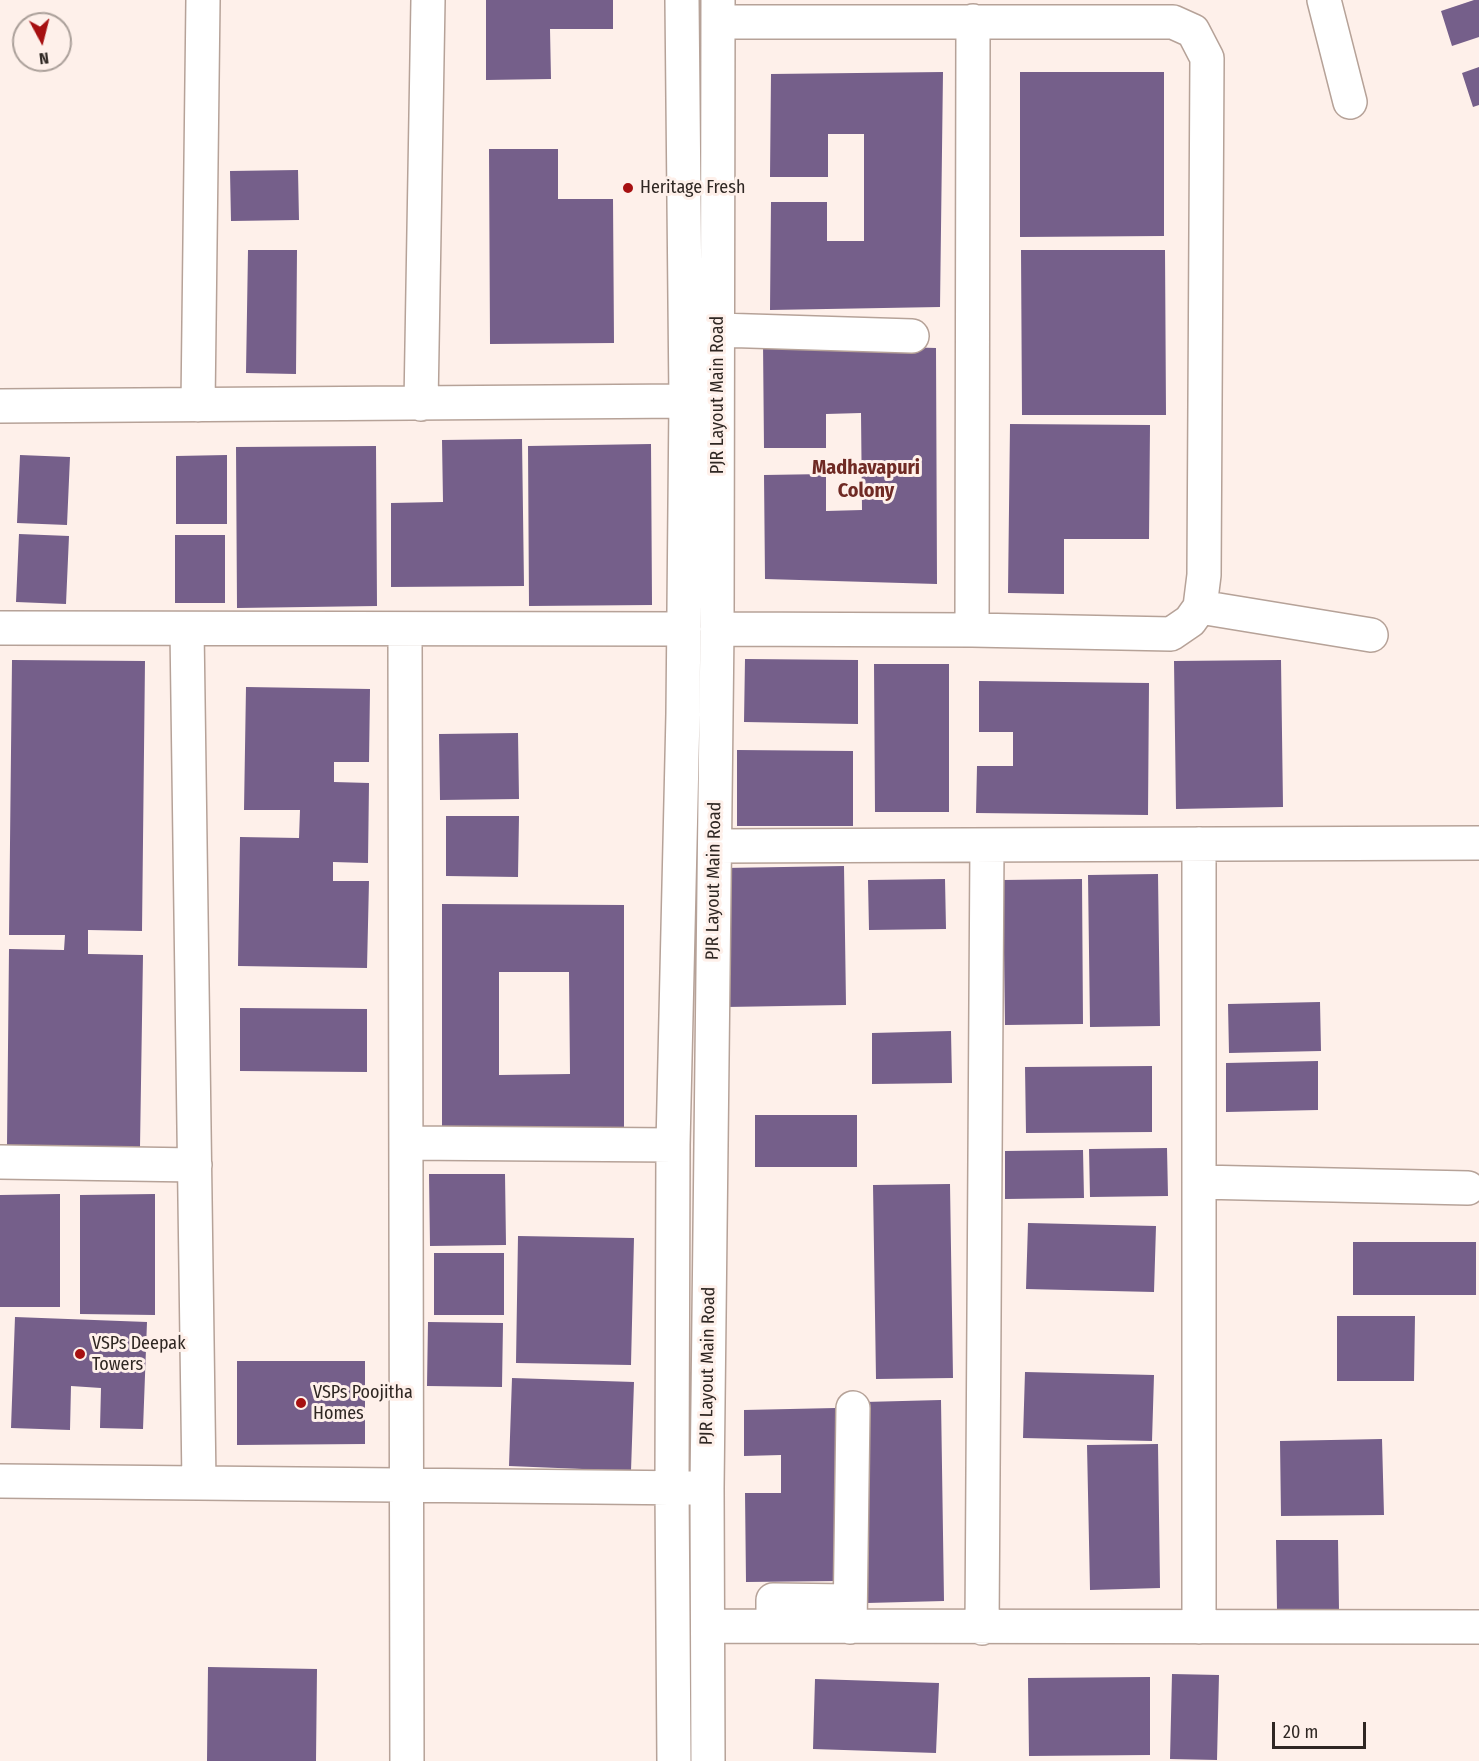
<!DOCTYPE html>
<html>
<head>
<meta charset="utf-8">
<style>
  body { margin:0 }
  #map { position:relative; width:1479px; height:1761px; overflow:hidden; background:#fef0ea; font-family:"Fira Sans Condensed",sans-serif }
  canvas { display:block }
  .north { position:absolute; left:12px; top:12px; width:60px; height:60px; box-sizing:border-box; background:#fef0ea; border:2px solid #aba09a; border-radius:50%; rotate:173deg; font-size:16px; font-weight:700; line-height:24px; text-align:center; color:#2f2723 }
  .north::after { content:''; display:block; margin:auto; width:21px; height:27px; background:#a61011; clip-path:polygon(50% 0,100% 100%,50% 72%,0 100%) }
  .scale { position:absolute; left:1272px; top:1722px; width:94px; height:27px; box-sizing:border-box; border:3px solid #2f2723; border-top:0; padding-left:8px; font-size:18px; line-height:21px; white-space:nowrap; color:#2f2723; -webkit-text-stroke:4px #fef0ea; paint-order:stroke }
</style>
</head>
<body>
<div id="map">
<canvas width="1479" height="1761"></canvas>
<div class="north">N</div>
<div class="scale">20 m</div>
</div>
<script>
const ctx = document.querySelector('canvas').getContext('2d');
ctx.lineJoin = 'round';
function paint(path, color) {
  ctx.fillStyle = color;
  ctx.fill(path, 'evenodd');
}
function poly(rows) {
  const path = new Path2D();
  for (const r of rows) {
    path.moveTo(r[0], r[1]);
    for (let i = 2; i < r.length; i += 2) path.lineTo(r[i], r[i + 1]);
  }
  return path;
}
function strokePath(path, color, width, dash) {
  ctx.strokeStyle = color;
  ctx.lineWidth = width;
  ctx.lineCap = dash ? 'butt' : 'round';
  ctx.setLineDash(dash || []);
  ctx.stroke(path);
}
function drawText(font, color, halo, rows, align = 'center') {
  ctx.font = font + ' "Fira Sans Condensed",sans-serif';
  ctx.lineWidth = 6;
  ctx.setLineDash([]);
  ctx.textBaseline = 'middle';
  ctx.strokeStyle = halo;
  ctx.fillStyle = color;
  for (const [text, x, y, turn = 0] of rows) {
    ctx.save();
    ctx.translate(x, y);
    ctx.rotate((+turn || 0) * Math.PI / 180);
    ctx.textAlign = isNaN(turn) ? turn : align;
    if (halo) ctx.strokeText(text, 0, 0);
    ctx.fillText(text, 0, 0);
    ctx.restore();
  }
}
paint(poly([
  [486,0,613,0,613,29,550,29,551,79,486,80],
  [1474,0,1479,0,1479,37,1452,46,1441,11],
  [1479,67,1479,105,1473,107,1462,73],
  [943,72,940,307,770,310,771,202,827,202,827,241,864,241,864,134,828,134,828,177,770,177,771,74],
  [1020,72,1164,72,1164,236,1020,237],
  [489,149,558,149,558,199,613,199,614,343,490,344],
  [298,170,299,220,231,221,230,171],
  [248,250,297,250,296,374,246,373],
  [1021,250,1165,250,1166,415,1022,415],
  [763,343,936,348,937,584,765,579,764,475,826,474,826,511,862,510,861,413,826,414,826,448,764,448],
  [1010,424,1150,425,1149,539,1064,539,1064,594,1008,593],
  [522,439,524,586,391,587,391,503,443,502,442,440],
  [651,444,652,605,529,606,528,446],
  [376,446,377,606,237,608,236,447],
  [20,455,70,457,67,525,17,523],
  [227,455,227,524,176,524,176,456],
  [19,534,69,536,66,604,16,602],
  [175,535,225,535,225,603,175,603],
  [745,659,858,660,858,724,744,722],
  [12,660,145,661,142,931,88,930,88,954,143,955,140,1147,7,1145,9,949,64,950,65,935,9,935],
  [1281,660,1283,807,1176,809,1174,661],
  [874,664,949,664,949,812,875,812],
  [979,681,1149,683,1148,815,976,813,977,766,1013,766,1013,732,979,732],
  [246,687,370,689,369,762,334,762,334,782,369,783,368,863,333,862,333,881,369,881,367,968,238,966,240,837,299,838,300,810,244,810],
  [518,733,519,799,440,800,439,734],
  [737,750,853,751,853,826,737,826],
  [446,816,519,816,518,877,446,876],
  [844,866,846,1005,726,1007,724,868],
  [1158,874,1160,1026,1090,1027,1088,875],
  [945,879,946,929,869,930,868,880],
  [1082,879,1083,1024,1005,1025,1003,880],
  [442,904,624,905,624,1139,442,1138],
  [499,972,569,972,570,1074,499,1075],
  [1320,1002,1321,1051,1229,1053,1228,1004],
  [240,1008,367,1009,367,1072,240,1071],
  [951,1031,952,1083,872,1084,872,1033],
  [1318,1061,1318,1110,1226,1112,1226,1063],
  [1152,1066,1152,1132,1026,1133,1025,1067],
  [755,1115,857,1115,857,1167,755,1167],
  [1167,1148,1168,1196,1090,1197,1089,1149],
  [1083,1150,1084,1198,1005,1199,1005,1151],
  [429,1174,505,1174,506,1245,430,1246],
  [950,1184,953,1378,876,1379,873,1185],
  [60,1194,60,1307,0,1307,0,1195],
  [155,1194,155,1315,80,1314,80,1195],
  [1028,1223,1156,1226,1154,1292,1026,1289],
  [518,1236,634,1238,631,1365,516,1363],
  [1353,1242,1476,1242,1476,1295,1353,1295],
  [434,1253,504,1253,504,1315,434,1315],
  [1337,1316,1415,1316,1414,1381,1337,1381],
  [15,1317,147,1322,143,1429,100,1428,101,1388,71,1386,70,1430,11,1428],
  [428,1322,503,1323,502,1387,427,1386],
  [237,1361,365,1361,365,1444,237,1445],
  [1025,1372,1154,1375,1152,1441,1023,1438],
  [512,1378,634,1382,631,1471,509,1466],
  [941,1400,944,1601,867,1603,864,1402],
  [836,1408,839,1581,746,1582,745,1493,781,1493,781,1455,744,1456,744,1410],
  [1382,1439,1384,1515,1281,1516,1280,1441],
  [1158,1444,1160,1588,1090,1590,1087,1445],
  [1276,1540,1338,1540,1339,1610,1277,1610],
  [208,1667,317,1669,316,1761,207,1761],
  [1172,1674,1219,1675,1217,1760,1170,1759],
  [1150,1677,1150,1755,1029,1756,1028,1678],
  [815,1679,939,1683,936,1753,813,1749]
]), '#755f8a');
const minor = poly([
  [1324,0,1350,102],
  [718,330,912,336],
  [421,404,428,0],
  [198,405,203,0],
  [0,406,686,401],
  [1200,607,1371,635],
  [0,628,684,629],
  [187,629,199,1483],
  [717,629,972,630,1171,634,1190,621,1200,607,1204,575,1207,58,1193,31,1173,22,718,22],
  [405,630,407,1761],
  [972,630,973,21],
  [715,846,1479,843],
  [406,1143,673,1145],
  [0,1162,195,1165],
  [1199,1182,1468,1188],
  [0,1481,694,1488],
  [708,1626,1479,1627],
  [773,1626,773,1600,850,1601],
  [850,1627,853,1408],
  [1199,1627,1199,844],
  [982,1628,987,845],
  [674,1761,672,1487,673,1145,683,714,686,401,682,0],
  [708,1761,707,1488,717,629,718,0]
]);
strokePath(minor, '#b6a298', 36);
strokePath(minor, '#fff', 33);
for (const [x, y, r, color] of [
  [628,188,6,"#a61011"],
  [80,1354,6,"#a61011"],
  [301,1403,6,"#a61011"]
]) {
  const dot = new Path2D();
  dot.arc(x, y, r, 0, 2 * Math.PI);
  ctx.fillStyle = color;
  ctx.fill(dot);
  strokePath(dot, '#fef0ea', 2);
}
drawText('18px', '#2f2723', '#fef0ea', [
  ["Heritage Fresh",640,188],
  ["VSPs Deepak",92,1344],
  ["Towers",92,1365],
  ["VSPs Poojitha",313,1393],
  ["Homes",313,1414]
], 'left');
drawText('18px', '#2f2723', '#fef0ea', [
  ["PJR Layout Main Road",718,395,-90],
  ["PJR Layout Main Road",714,881,-89],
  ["PJR Layout Main Road",708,1366,-89]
]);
drawText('bold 20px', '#6f2a24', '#fef0ea', [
  ["Madhavapuri",866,468],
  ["Colony",866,491]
]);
</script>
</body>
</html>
